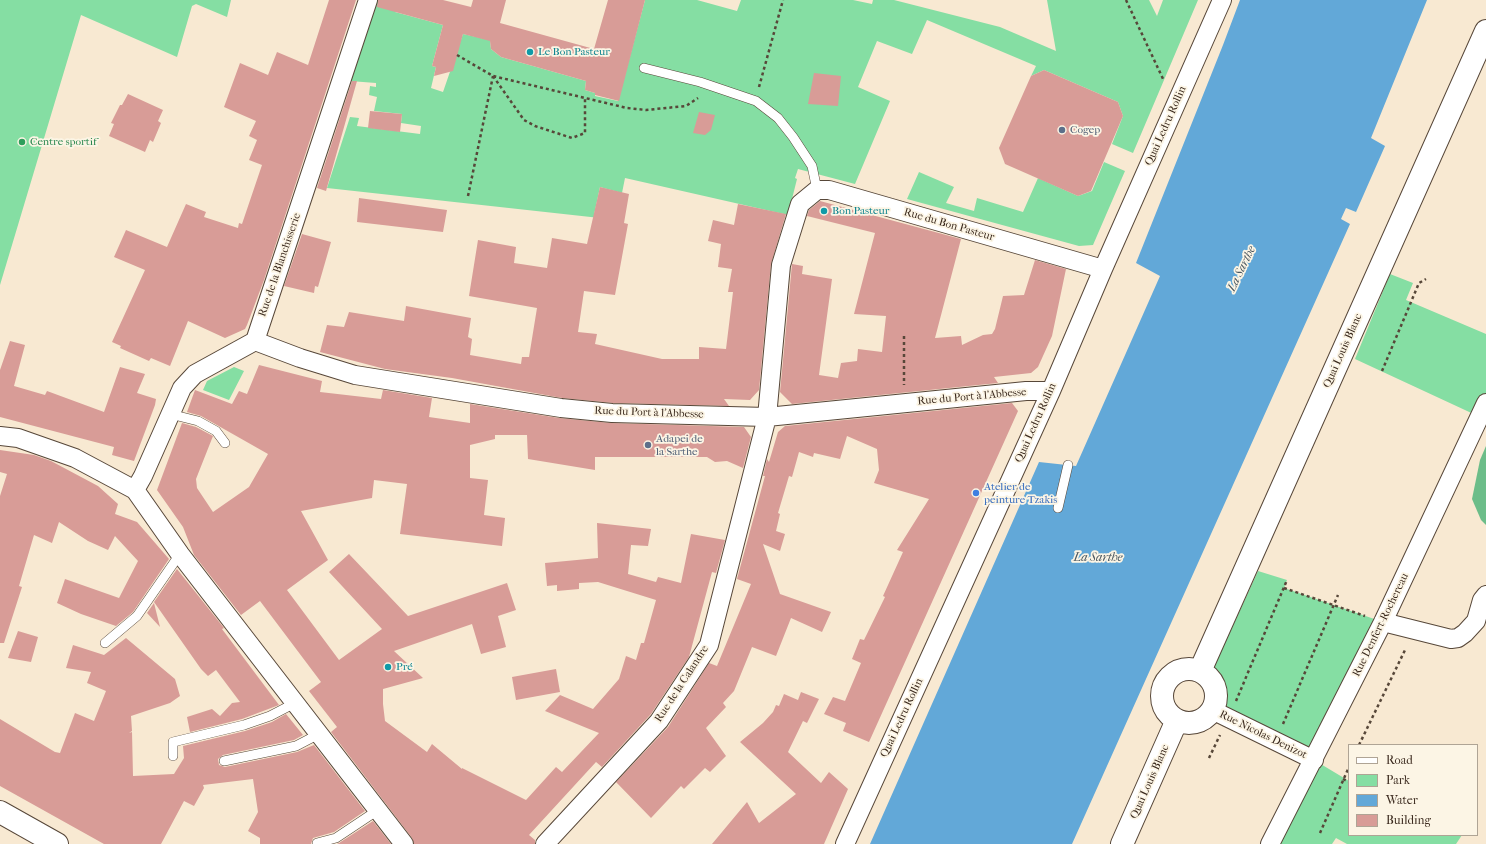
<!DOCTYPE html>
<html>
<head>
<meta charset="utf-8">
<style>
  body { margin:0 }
  #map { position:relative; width:1486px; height:844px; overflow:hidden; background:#f8e9d2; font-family:"IM FELL French Canon",serif }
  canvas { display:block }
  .legend { position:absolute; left:1348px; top:744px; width:130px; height:92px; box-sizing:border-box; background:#fcf5e5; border:1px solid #afa495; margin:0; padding:5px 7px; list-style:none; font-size:12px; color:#3b2a1e }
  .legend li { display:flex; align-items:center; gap:8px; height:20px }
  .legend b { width:20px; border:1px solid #afa495 }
</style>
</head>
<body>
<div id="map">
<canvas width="1486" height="844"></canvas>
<ul class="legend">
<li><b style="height:5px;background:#fff"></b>Road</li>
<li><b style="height:11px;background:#85dea3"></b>Park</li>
<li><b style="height:11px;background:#62a8d8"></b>Water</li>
<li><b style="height:11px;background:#d89c97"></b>Building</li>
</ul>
</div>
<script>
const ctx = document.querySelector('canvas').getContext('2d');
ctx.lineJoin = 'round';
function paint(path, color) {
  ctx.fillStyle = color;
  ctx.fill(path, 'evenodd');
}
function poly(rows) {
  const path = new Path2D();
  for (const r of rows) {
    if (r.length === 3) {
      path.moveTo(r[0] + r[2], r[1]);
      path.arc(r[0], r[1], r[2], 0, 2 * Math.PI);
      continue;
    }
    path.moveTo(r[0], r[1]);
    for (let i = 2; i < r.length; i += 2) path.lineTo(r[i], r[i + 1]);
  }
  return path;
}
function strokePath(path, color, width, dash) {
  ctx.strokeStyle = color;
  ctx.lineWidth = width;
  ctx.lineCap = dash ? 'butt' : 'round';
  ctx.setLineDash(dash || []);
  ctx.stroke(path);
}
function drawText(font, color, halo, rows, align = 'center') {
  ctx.font = font + ' "IM FELL French Canon",serif';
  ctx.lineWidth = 3.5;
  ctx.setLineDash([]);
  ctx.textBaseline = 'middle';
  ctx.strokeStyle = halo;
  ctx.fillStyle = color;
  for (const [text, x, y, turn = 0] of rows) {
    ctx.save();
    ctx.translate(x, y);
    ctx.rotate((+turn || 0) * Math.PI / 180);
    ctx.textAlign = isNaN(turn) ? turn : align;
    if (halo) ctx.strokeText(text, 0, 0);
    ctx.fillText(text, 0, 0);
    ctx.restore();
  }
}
paint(poly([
  [0,0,231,0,227,17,196,4,192,6,177,57,81,15,0,285],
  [376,0,391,0,397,3,395,12,443,25,432,66,436,67,431,88,443,92,463,34,490,40,491,49,501,57,586,81,585,90,595,93,595,96,618,101,645,0,697,0,737,11,741,0,853,0,872,4,873,0,894,0,1000,27,1056,51,1047,0,1149,0,1157,16,1163,0,1198,0,1133,153,1112,144,1123,116,1118,102,1044,70,1031,76,1036,66,927,20,912,54,877,41,858,87,890,101,855,184,798,169,795,178,797,179,788,215,625,178,622,193,600,187,594,215,618,220,327,188,350,117,359,118,357,126,420,134,421,126,401,123,402,114,374,111,377,97,369,95,370,86,376,87,376,83,350,81],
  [1104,162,1125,171,1093,245,1079,246,907,199,919,172,954,187,946,203,974,211,977,198,1023,212,1038,178,1078,196,1092,191],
  [1390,274,1413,283,1406,300,1486,334,1486,403,1480,417,1355,359],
  [234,367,244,371,229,400,203,390,207,381],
  [1258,571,1287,580,1284,588,1383,622,1314,760,1349,781,1349,835,1462,835,1456,844,1347,844,1336,838,1332,844,1270,844,1314,760,1215,705,1216,693,1209,678]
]), '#85dea3');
paint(poly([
  [1486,446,1486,525,1481,520,1472,499,1480,460]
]), '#6cbd89');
paint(poly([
  [1240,0,1427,0,1371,138,1385,146,1356,212,1346,208,1341,219,1350,224,1072,844,870,844,1039,462,1076,466,1160,276,1136,263,1223,45]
]), '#62a8d8');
paint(poly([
  [329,0,356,0,264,280,247,325,245,329,225,338,188,321,170,366,151,358,149,361,120,348,121,346,112,342,145,270,114,257,126,230,167,247,186,204,206,212,204,217,238,228,239,223,242,224,262,165,249,160,257,140,249,136,256,121,224,107,240,63,268,75,277,52,308,65],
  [378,0,443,0,471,7,473,0,506,0,500,23,594,49,608,0,645,0,619,101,595,95,595,93,585,90,586,81,501,57,491,49,490,41,463,34,453,71,434,76,436,67,432,66,443,25,377,7],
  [1044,70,1118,102,1123,116,1091,191,1078,196,1005,164,999,148,1031,76],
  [814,73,841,76,838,106,808,104],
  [352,81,357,81,326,191,317,188],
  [128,94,163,110,158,121,161,123,153,142,150,140,145,152,109,136,114,124,111,123,120,105,122,105],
  [370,111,402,114,400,132,368,128],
  [699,112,715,115,711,130,705,135,693,133],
  [600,187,629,194,624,223,628,224,615,295,584,291,578,332,597,334,595,344,662,359,699,359,699,347,726,349,733,292,728,292,732,269,718,267,721,244,708,241,713,220,734,225,738,204,786,214,771,264,759,390,750,400,724,399,729,406,613,403,562,398,452,378,385,369,320,352,327,325,344,327,349,312,404,321,406,306,471,318,468,337,472,339,470,355,521,364,522,357,529,357,537,308,469,296,478,240,516,247,514,263,547,268,552,238,587,244],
  [359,198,447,210,443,232,357,222],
  [820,201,961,239,935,338,961,336,962,345,983,335,992,334,995,329,1003,296,1024,295,1035,260,1066,269,1052,336,1038,367,1031,373,994,377,998,383,792,404,780,392,792,264,803,266,802,274,832,279,819,375,838,378,841,363,857,361,858,349,882,352,886,316,854,314,875,233,807,216,809,210],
  [302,234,331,242,318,287,315,286,314,293,284,286],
  [10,341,25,345,14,386,45,395,47,391,104,412,120,367,145,374,137,393,156,399,155,405,134,461,112,455,114,447,0,417,0,370],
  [259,365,322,381,320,392,381,399,383,390,432,398,429,417,470,423,470,404,559,418,611,423,744,427,751,437,743,468,727,461,715,462,707,457,595,457,595,470,528,459,527,435,495,435,495,439,470,445,470,478,488,480,484,515,505,518,502,546,400,534,407,484,374,480,372,498,301,511,328,560,287,590,339,660,382,629,329,572,349,554,408,616,507,583,516,610,498,616,506,647,481,654,472,624,394,651,423,678,383,689,383,704,385,721,427,752,432,744,462,769,462,768,526,800,556,767,562,772,599,733,545,711,560,695,593,709,619,679,626,656,636,660,641,643,644,643,656,600,598,582,579,583,579,589,557,591,557,585,547,586,545,563,598,558,597,523,651,529,648,546,631,545,628,574,656,582,658,577,681,583,691,534,725,540,716,573,712,572,689,657,651,714,602,767,596,762,529,835,535,840,535,844,414,844,412,838,331,732,337,727,309,691,321,682,260,601,241,615,194,555,183,527,157,490,182,423,196,427,213,436,196,479,197,488,213,512,249,487,268,454,201,416,187,412,195,390,232,404,239,391,247,394],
  [1012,403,1018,411,869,742,843,731,846,723,824,714,833,697,845,701,861,663,852,659,860,639,864,640,885,597,883,596,903,552,897,550,929,499,874,483,879,470,877,449,847,436,840,459,814,453,813,457,799,452,792,477,789,476,778,513,780,514,776,531,785,534,780,551,763,544,780,594,831,612,822,632,791,618,776,656,752,647,734,691,723,703,726,707,706,728,726,756,710,772,705,768,684,789,681,786,651,818,616,782,668,727,709,663,717,666,751,584,737,579,765,476,763,476,767,459,769,462,778,432,785,426],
  [0,450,34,455,51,461,98,486,118,504,115,514,137,522,169,559,133,612,116,626,81,614,57,603,65,579,119,598,138,561,115,536,108,550,88,541,59,522,52,543,34,535,19,586,22,587,4,643,0,643,0,496,7,474,0,472],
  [177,569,224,628,222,629,279,705,242,719,190,732,187,717,212,709,220,716,232,703,240,702,216,670,208,676,201,669,154,602],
  [154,603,160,627,147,613],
  [18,631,38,637,31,662,8,658],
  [126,638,175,679,180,696,170,703,131,716,132,731,129,733,132,732,133,776,174,774,184,758,183,746,245,731,272,722,286,714,303,735,294,740,223,755,218,759,219,765,225,767,297,752,314,745,365,811,334,832,313,838,311,844,260,844,260,838,248,831,258,812,253,779,203,785,204,788,194,806,184,801,161,844,104,844,0,786,0,719,55,752,60,753,75,713,94,721,106,691,87,683,91,672,66,668,73,645,104,655],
  [556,669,560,692,516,700,512,677],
  [801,692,819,699,807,723,803,721,788,752,821,783,829,772,848,789,824,844,712,844,747,802,759,823,796,794,740,742,763,723,773,712,776,705,779,706,784,694,798,700],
  [373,821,391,844,337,844,339,843]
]), '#d89c97');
const lane = poly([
  [644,68,700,82,756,101,778,118,793,137,812,166,817,190],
  [170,414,198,421,216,431,225,443],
  [1058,508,1068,465],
  [105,643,137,616,180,554],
  [173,756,173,742,244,725,270,716,295,703],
  [224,761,296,746,319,734],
  [317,843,336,838,378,810]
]);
const street = poly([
  [255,341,300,358,355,375,561,408,612,413,767,417,1026,391,1051,391],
  [0,436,18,438,75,458,135,490,180,554,404,844],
  [135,490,143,476,182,388,195,374,255,341,368,0],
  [1383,622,1451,639,1458,638,1465,633,1476,621,1482,600,1486,595],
  [1212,710,1314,760],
  [545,844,659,721,709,645,767,417,781,265,800,204,817,190,829,190,1103,269],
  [845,844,1051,391,1103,269,1222,0],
  [1270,844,1383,622,1486,403]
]);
const secondary = poly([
  [1189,696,27],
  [1200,671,1486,31],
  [1122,844,1177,720]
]);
const primary = poly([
  [0,812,57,844]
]);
strokePath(lane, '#574739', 10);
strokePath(street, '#574739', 20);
strokePath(secondary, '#574739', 24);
strokePath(primary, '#574739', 24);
strokePath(poly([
  [1126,0,1164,81],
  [457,55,493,76,627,108,646,110,686,106,698,98],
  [493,76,524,120,535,126,572,138,585,133,585,98],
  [759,87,783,0],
  [468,196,493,76],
  [904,336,904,385],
  [1382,371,1419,283,1426,279],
  [1284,588,1365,616],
  [1236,701,1287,580],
  [1283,724,1338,595],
  [1359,745,1406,648],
  [1209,758,1220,735],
  [1343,779,1349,782],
  [1320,833,1349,767]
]), '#574739', 2.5, [3, 3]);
strokePath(lane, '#fff', 9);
strokePath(street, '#fff', 18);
strokePath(secondary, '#fff', 22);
strokePath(primary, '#fff', 22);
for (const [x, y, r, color] of [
  [530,52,4,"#0f9aa8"],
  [1062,130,4,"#5c6f8a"],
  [22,142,4,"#2e9e5b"],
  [824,211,4,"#0f9aa8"],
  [648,445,4,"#5c6f8a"],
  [976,493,4,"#3f7fe0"],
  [388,667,4,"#0f9aa8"]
]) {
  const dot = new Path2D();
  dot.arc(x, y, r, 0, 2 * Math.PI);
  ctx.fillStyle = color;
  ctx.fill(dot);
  strokePath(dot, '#fcf5e5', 1.5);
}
drawText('11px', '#0d838f', '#fcf5e5', [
  ["Le Bon Pasteur",538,52],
  ["Bon Pasteur",832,211],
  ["Pré",396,667]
], 'left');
drawText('11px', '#3b2a1e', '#fcf5e5', [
  ["Quai Ledru Rollin",1166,126,-66],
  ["Rue du Bon Pasteur",949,225,16],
  ["Rue de la Blanchisserie",280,265,-71],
  ["Quai Louis Blanc",1343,351,-66],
  ["Rue du Port à l'Abbesse",972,397,-5],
  ["Rue du Port à l'Abbesse",649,413,2],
  ["Quai Ledru Rollin",1036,423,-66],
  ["Rue Denfert-Rochereau",1381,625,-64],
  ["Rue de la Calandre",682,684,-57],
  ["Quai Ledru Rollin",902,718,-65],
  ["Rue Nicolas Denizot",1263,735,26],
  ["Quai Louis Blanc",1150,782,-66]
]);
drawText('11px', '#4e5e75', '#fcf5e5', [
  ["Cogep",1070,130],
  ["Adapei de",656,439],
  ["la Sarthe",656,452]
], 'left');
drawText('11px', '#27864d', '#fcf5e5', [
  ["Centre sportif",30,142]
], 'left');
drawText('11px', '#366cbe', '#fcf5e5', [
  ["Atelier de",984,487],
  ["peinture Tzakis",984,500]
], 'left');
drawText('italic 12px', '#49565f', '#fcf5e5', [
  ["La Sarthe",1242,269,-64],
  ["La Sarthe",1098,558]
]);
</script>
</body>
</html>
